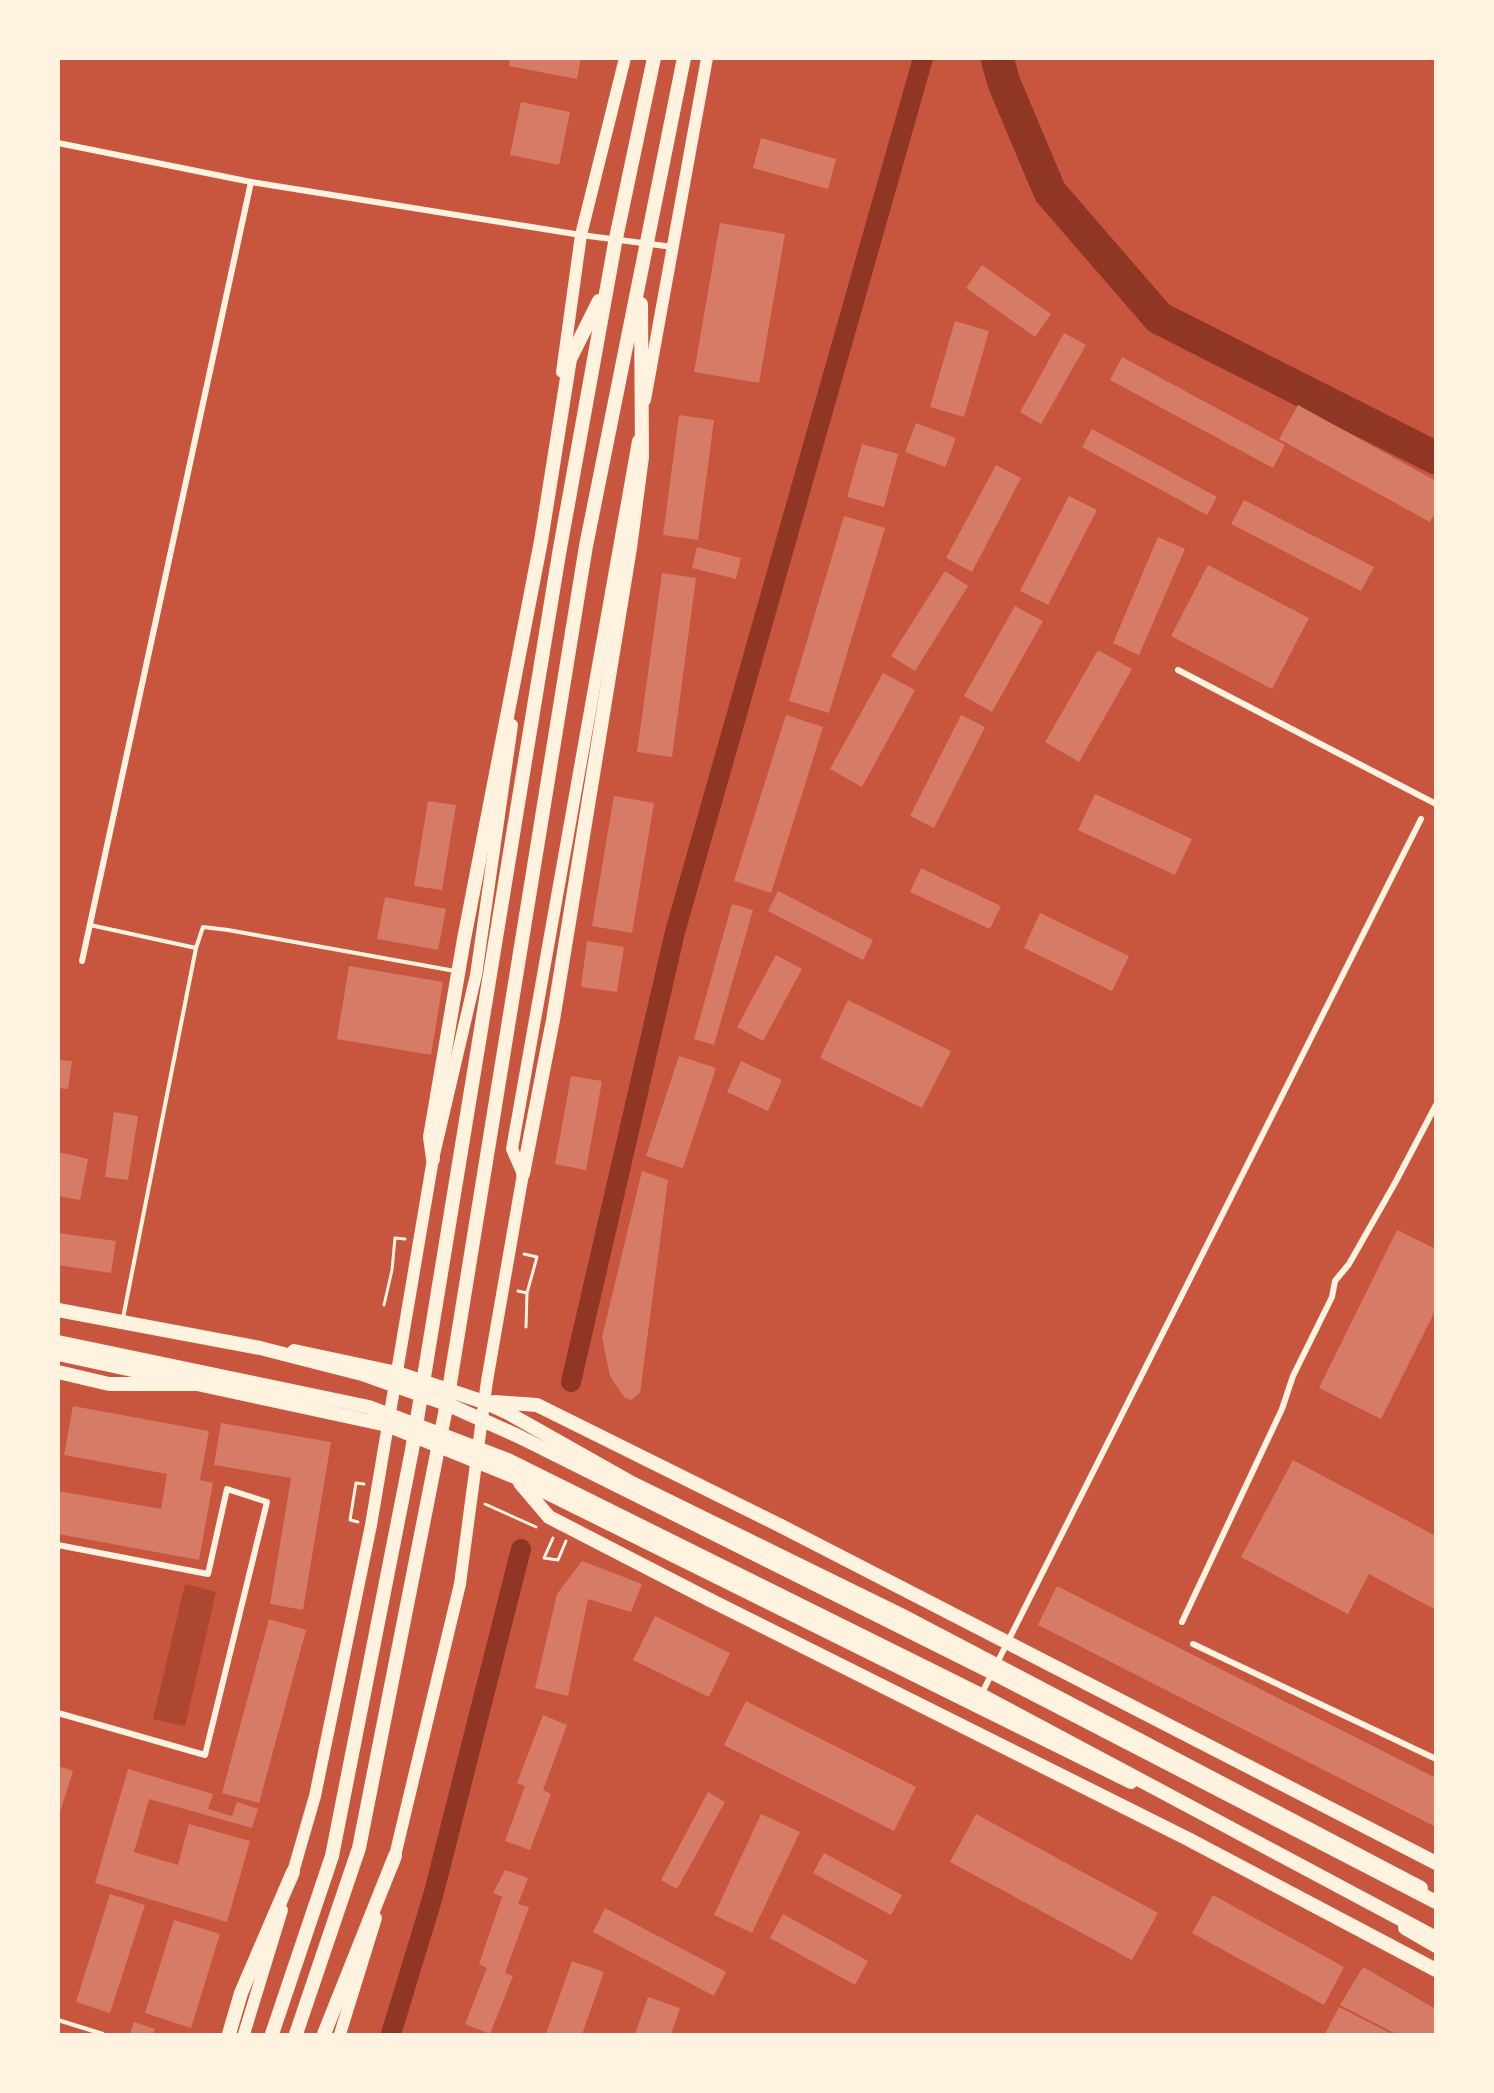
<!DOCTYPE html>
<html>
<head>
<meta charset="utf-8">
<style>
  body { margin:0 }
  #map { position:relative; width:1494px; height:2093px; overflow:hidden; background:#c8553d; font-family:"PT Serif",serif }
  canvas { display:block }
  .frame { position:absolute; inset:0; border:60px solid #fff3e0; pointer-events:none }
</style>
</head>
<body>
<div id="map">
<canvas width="1494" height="2093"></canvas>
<div class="frame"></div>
</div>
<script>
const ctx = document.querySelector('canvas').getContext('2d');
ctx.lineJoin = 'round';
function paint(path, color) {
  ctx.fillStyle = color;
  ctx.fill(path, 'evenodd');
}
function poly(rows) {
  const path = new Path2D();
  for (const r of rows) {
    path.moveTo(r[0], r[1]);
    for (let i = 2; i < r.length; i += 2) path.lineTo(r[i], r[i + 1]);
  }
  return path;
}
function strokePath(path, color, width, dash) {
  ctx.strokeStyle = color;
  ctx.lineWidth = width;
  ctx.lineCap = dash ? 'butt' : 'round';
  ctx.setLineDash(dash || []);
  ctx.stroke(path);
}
paint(poly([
  [185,1584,216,1592,185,1726,153,1719]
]), '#ae4732');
strokePath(poly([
  [571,1382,675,932,923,58],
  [391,2034,433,1896,521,1549]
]), '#8f3625', 20);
strokePath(poly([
  [997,58,1004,83,1050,192,1159,318,1436,458]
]), '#8f3625', 33);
paint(poly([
  [510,58,581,58,577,79,509,66],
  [521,102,570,112,559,165,510,155],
  [761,138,836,159,828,189,753,168],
  [720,223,785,234,759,383,694,372],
  [982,265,1051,314,1035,337,966,288],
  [955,321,989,331,964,417,930,407],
  [1064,333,1086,345,1041,424,1020,412],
  [1122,357,1285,445,1273,468,1110,380],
  [1298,405,1436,481,1436,512,1430,522,1279,439],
  [679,415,714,420,698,540,663,535],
  [916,423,956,438,945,467,905,452],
  [1092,429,1217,497,1207,515,1082,447],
  [862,444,898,454,884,507,847,497],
  [996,465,1021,478,972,572,946,558],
  [1069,496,1097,510,1048,605,1020,591],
  [1244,500,1374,567,1361,591,1231,524],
  [844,516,885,528,829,713,789,701],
  [1158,537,1185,549,1139,655,1113,643],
  [697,547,741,558,736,579,692,568],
  [1208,565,1309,618,1272,689,1171,636],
  [945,571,968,586,915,671,891,656],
  [662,573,696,578,672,757,637,752],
  [1015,606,1043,621,992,712,964,696],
  [1098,650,1132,669,1079,762,1045,742],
  [883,673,915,690,862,787,830,769],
  [786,715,823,727,771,893,734,881],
  [961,715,985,727,934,828,910,816],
  [1095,794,1192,839,1175,875,1078,830],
  [614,796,654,803,632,933,592,926],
  [428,801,456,805,442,890,414,886],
  [921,868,1001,906,990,929,910,892],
  [778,891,873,940,863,960,768,911],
  [385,897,446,909,438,950,377,939],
  [732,904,753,910,714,1045,694,1039],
  [1040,913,1129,956,1112,991,1024,948],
  [587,941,624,947,617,992,581,987],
  [776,955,802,969,763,1041,737,1027],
  [349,966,443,982,431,1055,337,1039],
  [848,1000,951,1051,922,1108,820,1058],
  [679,1056,716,1068,683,1168,646,1156],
  [58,1060,72,1061,68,1089,58,1088],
  [741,1061,782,1080,768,1111,727,1092],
  [571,1076,602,1081,586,1170,555,1164],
  [114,1112,138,1116,128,1180,105,1177],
  [58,1152,88,1159,80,1200,58,1196],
  [642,1171,668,1180,640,1393,631,1400,624,1397,610,1376,602,1337],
  [1397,1230,1436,1249,1436,1309,1381,1419,1319,1388],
  [58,1233,116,1241,111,1273,58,1265],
  [73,1406,209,1431,200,1480,213,1483,199,1560,58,1534,58,1491,161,1509,167,1474,64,1455],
  [221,1423,331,1442,303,1610,270,1604,291,1478,214,1465],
  [1293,1460,1436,1536,1436,1610,1369,1574,1348,1614,1241,1557],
  [582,1561,642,1584,631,1612,588,1599,568,1696,535,1688,557,1594],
  [1057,1586,1436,1778,1436,1827,1038,1625],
  [655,1616,730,1653,709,1697,633,1660],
  [269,1619,306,1630,259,1803,222,1793],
  [746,1701,916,1787,894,1831,724,1745],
  [543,1715,567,1725,543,1790,551,1794,530,1850,505,1841,525,1786,517,1783],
  [58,1766,73,1771,59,1815,58,1815],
  [128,1769,213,1794,208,1809,232,1816,237,1802,258,1809,252,1828,149,1799,134,1852,178,1865,189,1824,250,1841,227,1922,95,1883],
  [708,1792,725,1802,677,1889,661,1880],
  [761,1814,800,1832,752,1933,714,1915],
  [976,1814,1158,1913,1132,1960,950,1862],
  [824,1853,902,1895,891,1915,813,1873],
  [505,1870,528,1878,518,1904,529,1907,505,1973,513,1976,490,2034,465,2024,487,1968,479,1964,502,1897,493,1893],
  [110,1894,145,1905,110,2013,76,2002],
  [1213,1895,1344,1967,1324,2005,1192,1933],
  [605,1908,726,1972,714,1996,593,1932],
  [783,1914,868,1961,855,1985,770,1938],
  [174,1920,220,1934,191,2028,145,2013],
  [572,1961,604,1972,582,2034,546,2034],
  [1363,1967,1436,2009,1436,2034,1396,2034,1340,2005],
  [648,1997,680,2008,671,2034,635,2034],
  [1339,2007,1392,2034,1325,2034],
  [134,2022,155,2029,153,2034,130,2034]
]), '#d67c66');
strokePath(poly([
  [524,1254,537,1257,527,1293,526,1327],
  [518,1291,527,1293],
  [384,1305,392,1270,395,1238,405,1239],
  [485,1504,536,1527],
  [358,1522,350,1520,356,1483,364,1484],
  [553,1538,544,1558,558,1560,566,1541]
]), '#fff3e0', 3);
strokePath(poly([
  [90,925,196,948,203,927,228,930,455,971],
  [123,1318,196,948],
  [58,2020,103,2034]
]), '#fff3e0', 4);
strokePath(poly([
  [58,143,251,182,581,235,673,247],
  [1178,670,1436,804],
  [82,961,251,182],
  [58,1545,208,1574,227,1489,267,1502,205,1755,58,1713],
  [1182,1622,1282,1409,1293,1376,1332,1297,1335,1281,1349,1264,1395,1183,1436,1105],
  [1193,1644,1436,1759],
  [981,1695,1421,819]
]), '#fff3e0', 6);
strokePath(poly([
  [562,372,581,235,625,58],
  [645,400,707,58],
  [393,1864,460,1584,487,1381,523,1174,512,1149,638,441],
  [291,1879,315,1796,371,1525,433,1159,476,975,512,725],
  [244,2034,282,1910],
  [340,2034,376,1918]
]), '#fff3e0', 12);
strokePath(poly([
  [294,1351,397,1373,484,1402,508,1413,632,1483,901,1615,1421,1888],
  [58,1354,387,1425,515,1477,1131,1782],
  [494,1402,537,1405,781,1526],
  [520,1483,549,1517,710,1600],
  [1405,1928,1436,1946]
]), '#fff3e0', 14);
strokePath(poly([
  [433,1159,430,1137,464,939,541,541,570,359,599,301],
  [523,1174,553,1020,630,548,642,457,641,304],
  [58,1310,260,1348,362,1374,449,1405,518,1436,991,1672,1436,1902],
  [58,1342,369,1407,508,1460,979,1694,1436,1938],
  [58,1372,109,1384,199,1384],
  [781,1526,1436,1863],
  [710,1600,1188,1839,1436,1970],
  [229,2034,241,1993,293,1872],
  [272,2034,332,1856,412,1450,559,554,615,243,654,58],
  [296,2034,359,1848,446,1408,586,546,684,58],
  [324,2034,395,1856]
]), '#fff3e0', 14);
</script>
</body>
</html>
